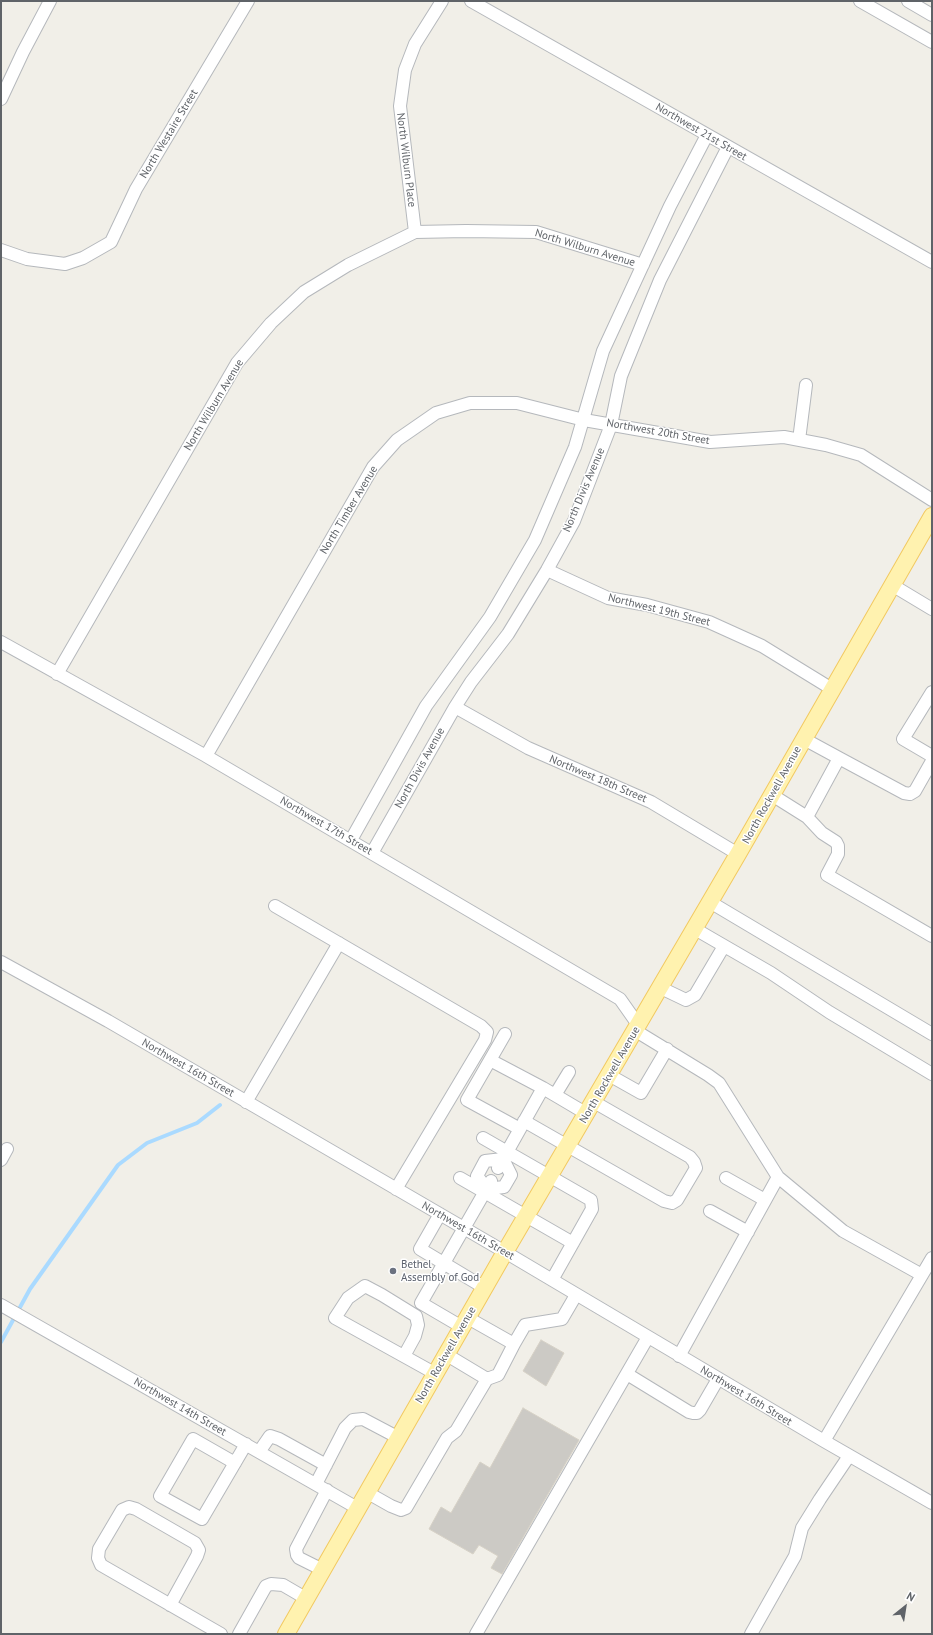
<!DOCTYPE html>
<html>
<head>
<meta charset="utf-8">
<style>
  body { margin:0 }
  #map { position:relative; width:933px; height:1635px; overflow:hidden; background:#f1efe8; font-family:"PT Sans",sans-serif }
  canvas { display:block }
  .frame { position:absolute; inset:0; border:2px solid #5f6368; pointer-events:none }
  .north { position:absolute; left:885px; top:1587px; width:40px; height:40px; -webkit-text-stroke:3px #fff; paint-order:stroke; rotate:30deg; font-size:11px; font-weight:700; line-height:16px; text-align:center; color:#5f6368 }
  .north::after { content:''; display:block; margin:auto; width:14px; height:18px; background:#5f6368; clip-path:polygon(50% 0,100% 100%,50% 72%,0 100%) }
</style>
</head>
<body>
<div id="map">
<canvas width="933" height="1635"></canvas>
<div class="frame"></div>
<div class="north">N</div>
</div>
<script>
const ctx = document.querySelector('canvas').getContext('2d');
ctx.lineJoin = 'round';
function poly(rows) {
  const path = new Path2D();
  for (const r of rows) {
    path.moveTo(r[0], r[1]);
    for (let i = 2; i < r.length; i += 2) path.lineTo(r[i], r[i + 1]);
  }
  return path;
}
function strokePath(path, color, width, dash) {
  ctx.strokeStyle = color;
  ctx.lineWidth = width;
  ctx.lineCap = dash ? 'butt' : 'round';
  ctx.setLineDash(dash || []);
  ctx.stroke(path);
}
function paint(path, color) {
  ctx.fillStyle = color;
  ctx.fill(path, 'evenodd');
}
function drawText(font, color, halo, rows, align = 'center') {
  ctx.font = font + ' "PT Sans",sans-serif';
  ctx.lineWidth = 3;
  ctx.setLineDash([]);
  ctx.textBaseline = 'middle';
  ctx.strokeStyle = halo;
  ctx.fillStyle = color;
  for (const [text, x, y, turn = 0] of rows) {
    ctx.save();
    ctx.translate(x, y);
    ctx.rotate((+turn || 0) * Math.PI / 180);
    ctx.textAlign = isNaN(turn) ? turn : align;
    if (halo) ctx.strokeText(text, 0, 0);
    ctx.fillText(text, 0, 0);
    ctx.restore();
  }
}
strokePath(poly([
  [1,1342,30,1289,118,1165,147,1143,197,1123,220,1105]
]), '#aadaff', 4);
const building = poly([
  [541,1340,564,1353,546,1386,523,1371,541,1340],
  [523,1408,579,1440,502,1574,491,1568,498,1556,479,1545,473,1554,429,1529,441,1507,451,1513,480,1462,490,1468,523,1408]
]);
paint(building, '#cccac5');
strokePath(building, '#d6d1c6', 1);
const minor = poly([
  [471,1,932,262],
  [860,1,932,42],
  [908,1,932,15],
  [1,99,23,52,50,1],
  [415,232,400,106,405,70,415,44,442,1],
  [1,250,27,259,65,264,83,258,111,242,136,189,248,1],
  [799,440,806,385],
  [547,570,608,598,647,605,709,622,762,646,832,689],
  [892,585,932,609],
  [1,642,206,756,620,999,639,1026],
  [57,674,237,363,271,323,304,292,348,265,415,232,466,231,536,232,643,265],
  [932,692,903,739,932,756],
  [455,707,528,748,651,802,738,854],
  [804,739,839,758,807,817],
  [206,756,373,467,397,440,436,413,470,403,517,403,584,420,710,442,784,437,826,445,861,455,932,500],
  [839,758,904,793,910,794,915,791,932,761],
  [772,795,807,817,822,833,836,842,838,846,838,854,827,875,932,936],
  [351,840,426,706,490,617,535,540,575,447,603,351,670,206,707,135],
  [372,853,455,707,471,682,508,634,547,570,574,521,611,425,621,376,660,280,728,147],
  [710,902,932,1034],
  [275,906,481,1026,487,1032,485,1040,396,1189],
  [695,929,771,973,829,1012,932,1074],
  [1,962,108,1021,505,1252,824,1441,932,1503],
  [661,988,686,1000,695,995,724,946],
  [636,1031,708,1075,719,1083,778,1177,843,1231,922,1275,824,1441],
  [505,1034,467,1100,520,1129],
  [490,1060,543,1088],
  [609,1075,641,1093,667,1049],
  [555,1095,569,1072],
  [246,1102,339,943],
  [524,1121,664,1201,672,1203,677,1200,696,1168,694,1162,690,1157,594,1102],
  [483,1138,591,1200,592,1209,552,1280],
  [1,1160,7,1149],
  [498,1168,543,1088,587,1114],
  [460,1178,573,1243],
  [726,1178,765,1200],
  [487,1189,477,1176,485,1161,503,1159],
  [487,1189,504,1187,511,1175,503,1159],
  [710,1211,748,1232],
  [440,1214,420,1249,485,1288],
  [922,1275,932,1258],
  [1,1305,359,1509],
  [468,1318,514,1344,525,1325,562,1319,576,1295],
  [462,1327,421,1303,491,1181],
  [447,1355,487,1379,498,1375,514,1344],
  [404,1356,415,1336,418,1325,416,1316,382,1295,365,1286,348,1298,335,1318,436,1374],
  [679,1356,778,1177],
  [627,1374,689,1412,693,1413,697,1413,700,1410,718,1379],
  [259,1452,270,1436,279,1439,326,1465],
  [235,1463,193,1439,160,1496,202,1519,246,1444],
  [316,1484,345,1428,353,1420,363,1419,399,1438],
  [368,1493,391,1506,401,1510,406,1508,447,1438,456,1431,487,1379],
  [323,1570,299,1558,297,1555,296,1549,327,1490],
  [170,1605,197,1556,199,1550,195,1543,136,1509,129,1507,122,1510,99,1549,98,1558,101,1565,221,1634],
  [239,1634,266,1586,271,1584,283,1585,307,1599],
  [476,1634,648,1337],
  [751,1634,795,1556,802,1528,820,1499,849,1456]
]);
const major = poly([
  [286,1634,505,1252,738,854,932,516]
]);
strokePath(minor, '#b5b8bc', 14);
strokePath(major, '#f2c960', 18);
strokePath(minor, '#fff', 12);
strokePath(major, '#fff2af', 16);
for (const [x, y, r, color] of [
  [393,1271,4,"#6b7280"]
]) {
  const dot = new Path2D();
  dot.arc(x, y, r, 0, 2 * Math.PI);
  ctx.fillStyle = color;
  ctx.fill(dot);
  strokePath(dot, '#fff', 1.5);
}
drawText('11px', '#5f6368', '#fff', [
  ["Northwest 21st Street",701,132,30],
  ["North Westaire Street",169,134,-59],
  ["North Wilburn Place",406,160,83],
  ["North Wilburn Avenue",585,248,17],
  ["North Wilburn Avenue",214,405,-59],
  ["Northwest 20th Street",658,432,10],
  ["North Divis Avenue",584,490,-67],
  ["North Timber Avenue",349,510,-59],
  ["Northwest 19th Street",659,610,14],
  ["North Divis Avenue",420,768,-61],
  ["Northwest 18th Street",598,779,23],
  ["North Rockwell Avenue",772,795,-61],
  ["Northwest 17th Street",326,826,30],
  ["Northwest 16th Street",188,1068,30],
  ["North Rockwell Avenue",610,1075,-60],
  ["Northwest 16th Street",468,1231,30],
  ["North Rockwell Avenue",446,1355,-60],
  ["Northwest 16th Street",746,1396,31],
  ["Northwest 14th Street",180,1407,30]
]);
drawText('11px', '#5b616d', '#fff', [
  ["Bethel",401,1265],
  ["Assembly of God",401,1278]
], 'left');
</script>
</body>
</html>
